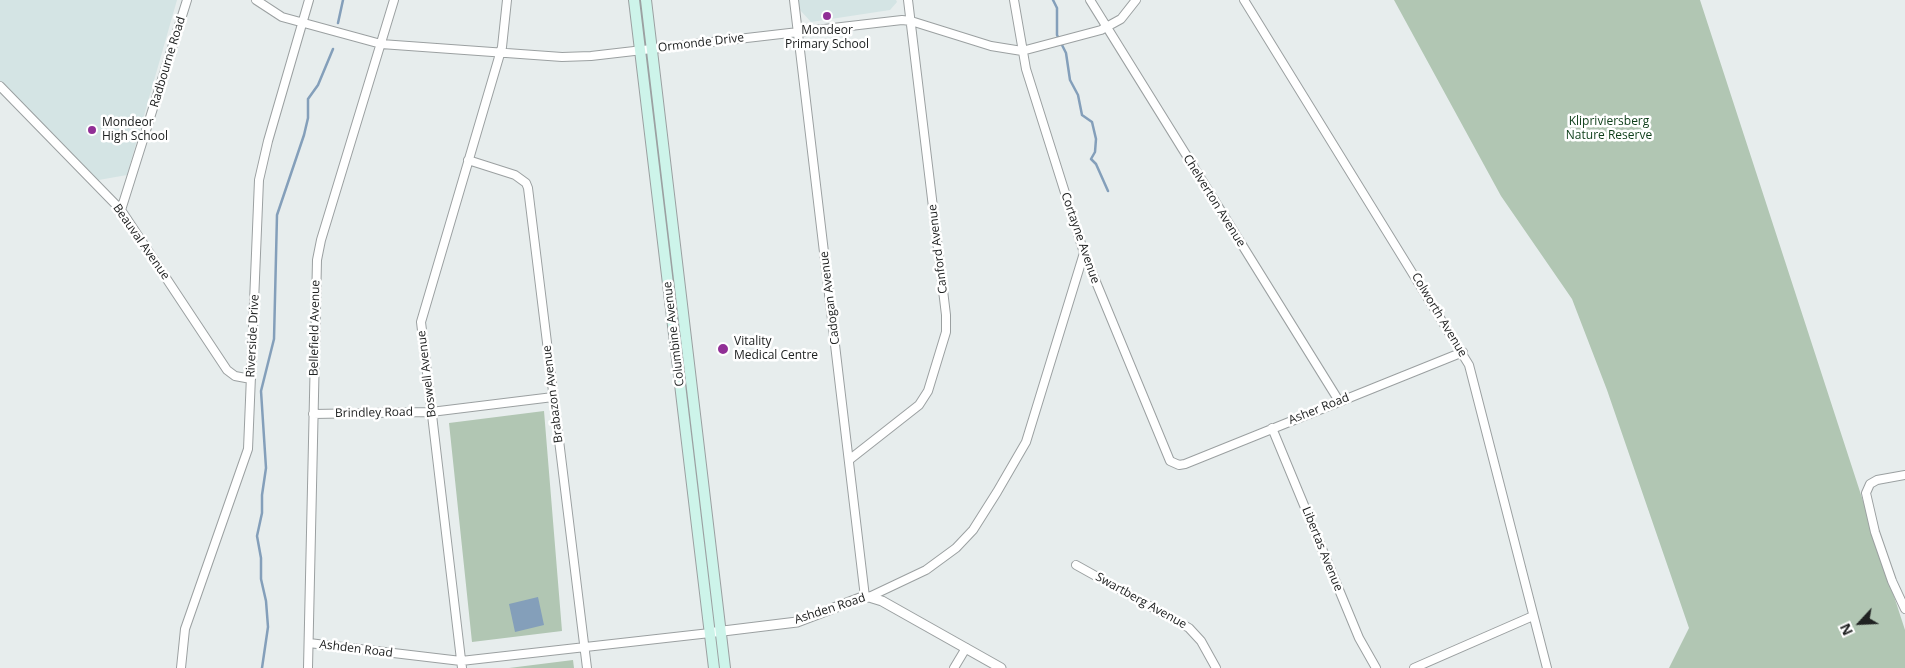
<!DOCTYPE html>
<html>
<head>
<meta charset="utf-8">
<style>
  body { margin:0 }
  #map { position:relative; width:1905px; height:668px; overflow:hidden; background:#e7eded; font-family:"Open Sans",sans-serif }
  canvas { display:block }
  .north { position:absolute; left:1835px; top:598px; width:50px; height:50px; -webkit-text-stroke:4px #fff; paint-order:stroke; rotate:245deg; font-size:14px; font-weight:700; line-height:20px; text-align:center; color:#202222 }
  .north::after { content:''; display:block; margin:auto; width:18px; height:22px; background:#202222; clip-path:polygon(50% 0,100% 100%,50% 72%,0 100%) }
</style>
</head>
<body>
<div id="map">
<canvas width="1905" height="668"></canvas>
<div class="north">N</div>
</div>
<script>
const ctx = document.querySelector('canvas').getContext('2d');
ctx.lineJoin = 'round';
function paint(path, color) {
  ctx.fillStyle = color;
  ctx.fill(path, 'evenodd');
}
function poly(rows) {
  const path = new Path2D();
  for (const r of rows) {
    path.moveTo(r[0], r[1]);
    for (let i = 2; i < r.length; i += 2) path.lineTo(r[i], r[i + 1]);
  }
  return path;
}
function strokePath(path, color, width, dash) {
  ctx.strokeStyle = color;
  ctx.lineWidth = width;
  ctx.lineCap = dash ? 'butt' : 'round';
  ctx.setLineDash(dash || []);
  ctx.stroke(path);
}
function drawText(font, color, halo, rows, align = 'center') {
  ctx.font = font + ' "Open Sans",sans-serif';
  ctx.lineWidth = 5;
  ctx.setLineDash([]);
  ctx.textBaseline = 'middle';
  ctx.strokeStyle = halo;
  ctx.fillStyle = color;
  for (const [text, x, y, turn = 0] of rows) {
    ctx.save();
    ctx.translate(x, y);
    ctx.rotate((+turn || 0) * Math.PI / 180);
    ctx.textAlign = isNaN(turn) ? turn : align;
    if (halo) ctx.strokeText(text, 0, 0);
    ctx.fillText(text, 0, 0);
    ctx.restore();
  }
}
paint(poly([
  [0,0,177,0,127,175,93,181,0,84],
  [798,0,896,0,897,2,890,10,811,22,800,10]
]), '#d4e4e4');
paint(poly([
  [1394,0,1700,0,1905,630,1905,668,1669,668,1689,628,1607,390,1572,299,1501,196],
  [544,411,562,631,472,642,449,423],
  [573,660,574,668,509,668]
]), '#b1c6b3');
paint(poly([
  [538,597,544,625,515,632,509,604]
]), '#849fba');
strokePath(poly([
  [1053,0,1057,8,1057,35,1066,53,1070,80,1078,95,1082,115,1092,122,1096,139,1095,152,1091,159,1096,164,1108,191],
  [338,23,343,0],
  [262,668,268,627,266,601,261,579,261,558,257,536,262,513,262,495,266,468,261,391,274,339,277,215,304,135,308,118,308,99,318,85,333,49]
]), '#849fba', 2.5);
const minor = poly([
  [256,0,282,17,381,44,562,57,591,56,902,20,911,21,991,46,1022,51,1101,30,1121,19,1136,0],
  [794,0,865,597],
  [1014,0,1026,69,1084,253,1170,461,1179,465,1185,464,1463,352],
  [1090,0,1339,401],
  [1244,0,1469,365,1547,668],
  [0,86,121,210,227,370,235,376,251,379],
  [468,160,515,175,526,183,528,188,587,668],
  [121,210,187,0],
  [313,414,431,412,553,397],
  [1272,428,1359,638,1376,668],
  [849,460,919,405,928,391,946,332,946,315,908,0],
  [1905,475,1877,480,1870,484,1866,493,1875,532,1892,581,1905,609],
  [1076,565,1189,628,1201,641,1216,668],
  [869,597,926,570,956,548,973,530,997,492,1026,442,1084,253],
  [309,643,461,661,710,633],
  [181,668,185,629,248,449,259,180,268,141,309,0],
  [308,668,317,260,321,240,394,0],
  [462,668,421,322,502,47,507,0],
  [954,668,966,648],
  [1414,668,1533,616]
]);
const tertiary = poly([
  [715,632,797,622,860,598,869,597,882,601,1001,668]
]);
const secondary = poly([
  [634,0,714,668],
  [646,0,725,668]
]);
strokePath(minor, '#9ba0a1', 10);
strokePath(tertiary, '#9ba0a1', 11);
strokePath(secondary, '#9ba0a1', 12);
strokePath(minor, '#fff', 8);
strokePath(tertiary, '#fff', 9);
strokePath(secondary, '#cdf4ea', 10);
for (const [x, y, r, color] of [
  [827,16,5,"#912f96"],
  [92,130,5,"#912f96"],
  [723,349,6,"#912f96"]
]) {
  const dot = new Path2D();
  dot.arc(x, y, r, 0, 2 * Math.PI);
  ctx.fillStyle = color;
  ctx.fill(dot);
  strokePath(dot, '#fff', 2);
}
drawText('12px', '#202222', '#fff', [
  ["Mondeor",827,31,"center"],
  ["Primary School",827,45,"center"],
  ["Mondeor",102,123],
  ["High School",102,137],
  ["Vitality",734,342],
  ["Medical Centre",734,356]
], 'left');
drawText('12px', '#202222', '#fff', [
  ["Ormonde Drive",701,43,-7],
  ["Radbourne Road",168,62,-73],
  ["Chelverton Avenue",1214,201,58],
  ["Cortayne Avenue",1080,238,71],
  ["Beauval Avenue",141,242,55],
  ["Canford Avenue",938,249,-97],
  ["Cadogan Avenue",830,298,-97],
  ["Colworth Avenue",1439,315,59],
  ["Bellefield Avenue",315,328,-89],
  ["Columbine Avenue",674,334,-97],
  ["Riverside Drive",253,336,-87],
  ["Boswell Avenue",427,374,-97],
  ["Brabazon Avenue",553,394,-97],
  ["Asher Road",1319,409,-22],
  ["Brindley Road",374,413,-1],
  ["Libertas Avenue",1322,549,68],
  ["Swartberg Avenue",1141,601,29],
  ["Ashden Road",830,609,-18],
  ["Ashden Road",356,649,7]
]);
drawText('12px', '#0d3e19', '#fff', [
  ["Klipriviersberg",1609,122],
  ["Nature Reserve",1609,136]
]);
</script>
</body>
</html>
